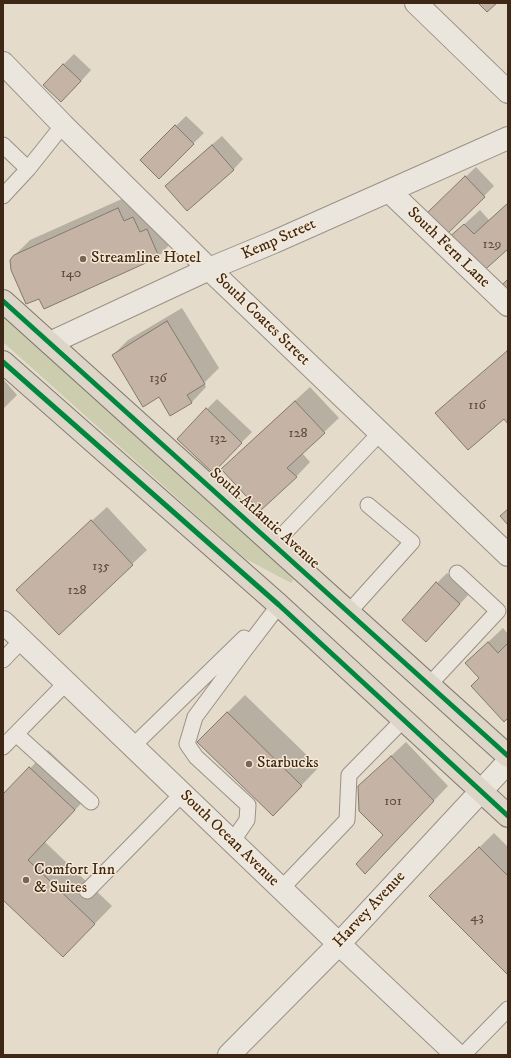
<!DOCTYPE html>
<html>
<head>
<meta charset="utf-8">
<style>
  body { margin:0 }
  #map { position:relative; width:511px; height:1058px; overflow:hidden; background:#e5dbcb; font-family:"IM FELL DW Pica",serif }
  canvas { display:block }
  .frame { position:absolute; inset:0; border:4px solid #3e2714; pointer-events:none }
</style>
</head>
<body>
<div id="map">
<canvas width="511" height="1058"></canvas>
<div class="frame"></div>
</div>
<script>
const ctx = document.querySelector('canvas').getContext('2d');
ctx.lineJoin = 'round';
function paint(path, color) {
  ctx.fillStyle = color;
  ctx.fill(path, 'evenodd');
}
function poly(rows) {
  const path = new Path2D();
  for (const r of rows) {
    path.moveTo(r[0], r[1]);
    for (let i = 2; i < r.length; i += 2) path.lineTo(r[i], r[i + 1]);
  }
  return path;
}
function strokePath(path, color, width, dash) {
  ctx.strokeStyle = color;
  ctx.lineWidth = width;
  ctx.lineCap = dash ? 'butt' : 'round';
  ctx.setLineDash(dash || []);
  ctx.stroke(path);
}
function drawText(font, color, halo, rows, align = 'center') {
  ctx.font = font + ' "IM FELL DW Pica",serif';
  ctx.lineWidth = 3;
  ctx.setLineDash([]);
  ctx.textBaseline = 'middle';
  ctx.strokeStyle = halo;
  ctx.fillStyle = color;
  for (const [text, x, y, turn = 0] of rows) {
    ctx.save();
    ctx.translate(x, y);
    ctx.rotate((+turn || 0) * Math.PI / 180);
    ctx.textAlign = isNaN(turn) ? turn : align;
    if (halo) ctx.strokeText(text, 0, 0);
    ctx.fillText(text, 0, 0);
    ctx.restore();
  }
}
paint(poly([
  [3,317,294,579,292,582,291,583,244,558,3,342]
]), '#cbcdae');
paint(poly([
  [74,54,91,70,72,91,63,65],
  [186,116,204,133,159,177,141,160],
  [222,136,243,159,233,170,166,186,177,175],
  [476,167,494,186,484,196,437,204],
  [133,194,173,241,159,256,15,255,30,240],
  [508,203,508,248,448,239,480,210,489,220],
  [182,308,219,368,204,383,206,387,192,402,171,415,159,396,113,355,128,340],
  [3,379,17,395,3,409],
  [310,387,339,418,302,453,310,462,296,477,237,454],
  [217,399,252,432,223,461,207,409],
  [107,507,147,550,59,633,32,575],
  [447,573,470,593,436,630,437,583],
  [503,628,508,634,508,717,480,678,466,663],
  [245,695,319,767,273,815,198,742],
  [406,742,448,786,379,858,385,835,359,786],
  [48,750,92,792,45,842,112,906,81,938,3,898,3,796],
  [494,833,508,847,508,974,430,896]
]), '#0003');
const building = poly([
  [478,3,497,3,487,12,478,3],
  [63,64,81,81,61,102,43,85,63,64],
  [175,125,194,144,159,179,140,160,175,125],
  [212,145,234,170,187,211,165,186,212,145],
  [465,176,485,197,446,235,426,214,465,176],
  [508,203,508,249,479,275,447,239,464,224,474,234,508,203],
  [118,208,124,221,133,217,140,232,147,229,159,257,44,309,39,299,26,304,11,270,10,260,14,255,118,208],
  [508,279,508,297,499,288,508,279],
  [167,321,205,384,187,395,192,403,170,416,159,397,143,407,112,355,167,321],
  [507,351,508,352,508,424,504,419,468,450,435,413,507,351],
  [295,401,325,433,287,468,297,477,260,511,221,469,295,401],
  [206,408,242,443,213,473,177,439,206,408],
  [508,509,508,525,500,516,508,509],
  [91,520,133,565,59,635,16,590,91,520],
  [436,582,460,604,426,642,402,620,436,582],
  [488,642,498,653,508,643,508,718,504,722,471,686,479,678,465,663,488,642],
  [227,712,302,786,273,816,197,742,227,712],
  [391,756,434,801,365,874,356,864,383,835,359,811,358,786,391,756],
  [29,767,75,810,28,860,95,924,63,957,3,900,3,794,29,767],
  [479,847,508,876,508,975,429,896,479,847]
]);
paint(building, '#c5b4a6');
strokePath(building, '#81796e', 1);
const service = poly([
  [3,145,28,169],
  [3,196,28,169,63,125],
  [273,545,380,433],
  [348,613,412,542,368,505],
  [3,660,22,640],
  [429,685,498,611,457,573],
  [16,734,91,802],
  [3,747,66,683],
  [132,747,244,638],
  [232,842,247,820,248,805,196,757,187,744,195,717,241,655,279,605],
  [281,889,347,820,349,775,403,720],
  [87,891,182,794],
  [463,1055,508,1009]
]);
const minor = poly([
  [416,3,508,92],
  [3,63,63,125,209,269,508,555],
  [389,191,508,305],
  [50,343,209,269,274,242,508,138],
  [3,622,339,944,457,1055],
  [229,1055,339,944,508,762]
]);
const primary = poly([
  [3,301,508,756],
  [3,362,279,605,508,816]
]);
strokePath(service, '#9a9186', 17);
strokePath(minor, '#9a9186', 24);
strokePath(primary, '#81796e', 24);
strokePath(service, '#eae5dd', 15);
strokePath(minor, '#eae5dd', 22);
strokePath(primary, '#ddd5c8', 22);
strokePath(poly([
  [3,301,508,756],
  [3,362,279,605,508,816]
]), '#00873e', 5);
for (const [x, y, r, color] of [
  [83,259,4,"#786654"],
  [249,764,4,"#786654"],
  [26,880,4,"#786654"]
]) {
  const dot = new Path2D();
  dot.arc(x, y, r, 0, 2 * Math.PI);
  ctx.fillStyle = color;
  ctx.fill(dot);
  strokePath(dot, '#f5e9d6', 1.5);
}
drawText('14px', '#604a38', null, [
  ["129",492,245],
  ["140",71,274],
  ["136",158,379],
  ["116",477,406],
  ["128",298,434],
  ["132",218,439],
  ["135",101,567],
  ["128",77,591],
  ["101",393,802],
  ["43",477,918]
]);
drawText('16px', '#3e2714', '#f5e9d6', [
  ["Kemp Street",279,240,-24],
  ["South Fern Lane",448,248,44],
  ["South Coates Street",262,320,44],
  ["South Atlantic Avenue",264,519,42],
  ["South Ocean Avenue",229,839,44],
  ["Harvey Avenue",370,910,-47]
]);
drawText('16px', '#3e2714', '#f5e9d6', [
  ["Streamline Hotel",91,259],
  ["Starbucks",257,764],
  ["Comfort Inn",34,871],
  ["& Suites",34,889]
], 'left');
</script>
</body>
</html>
